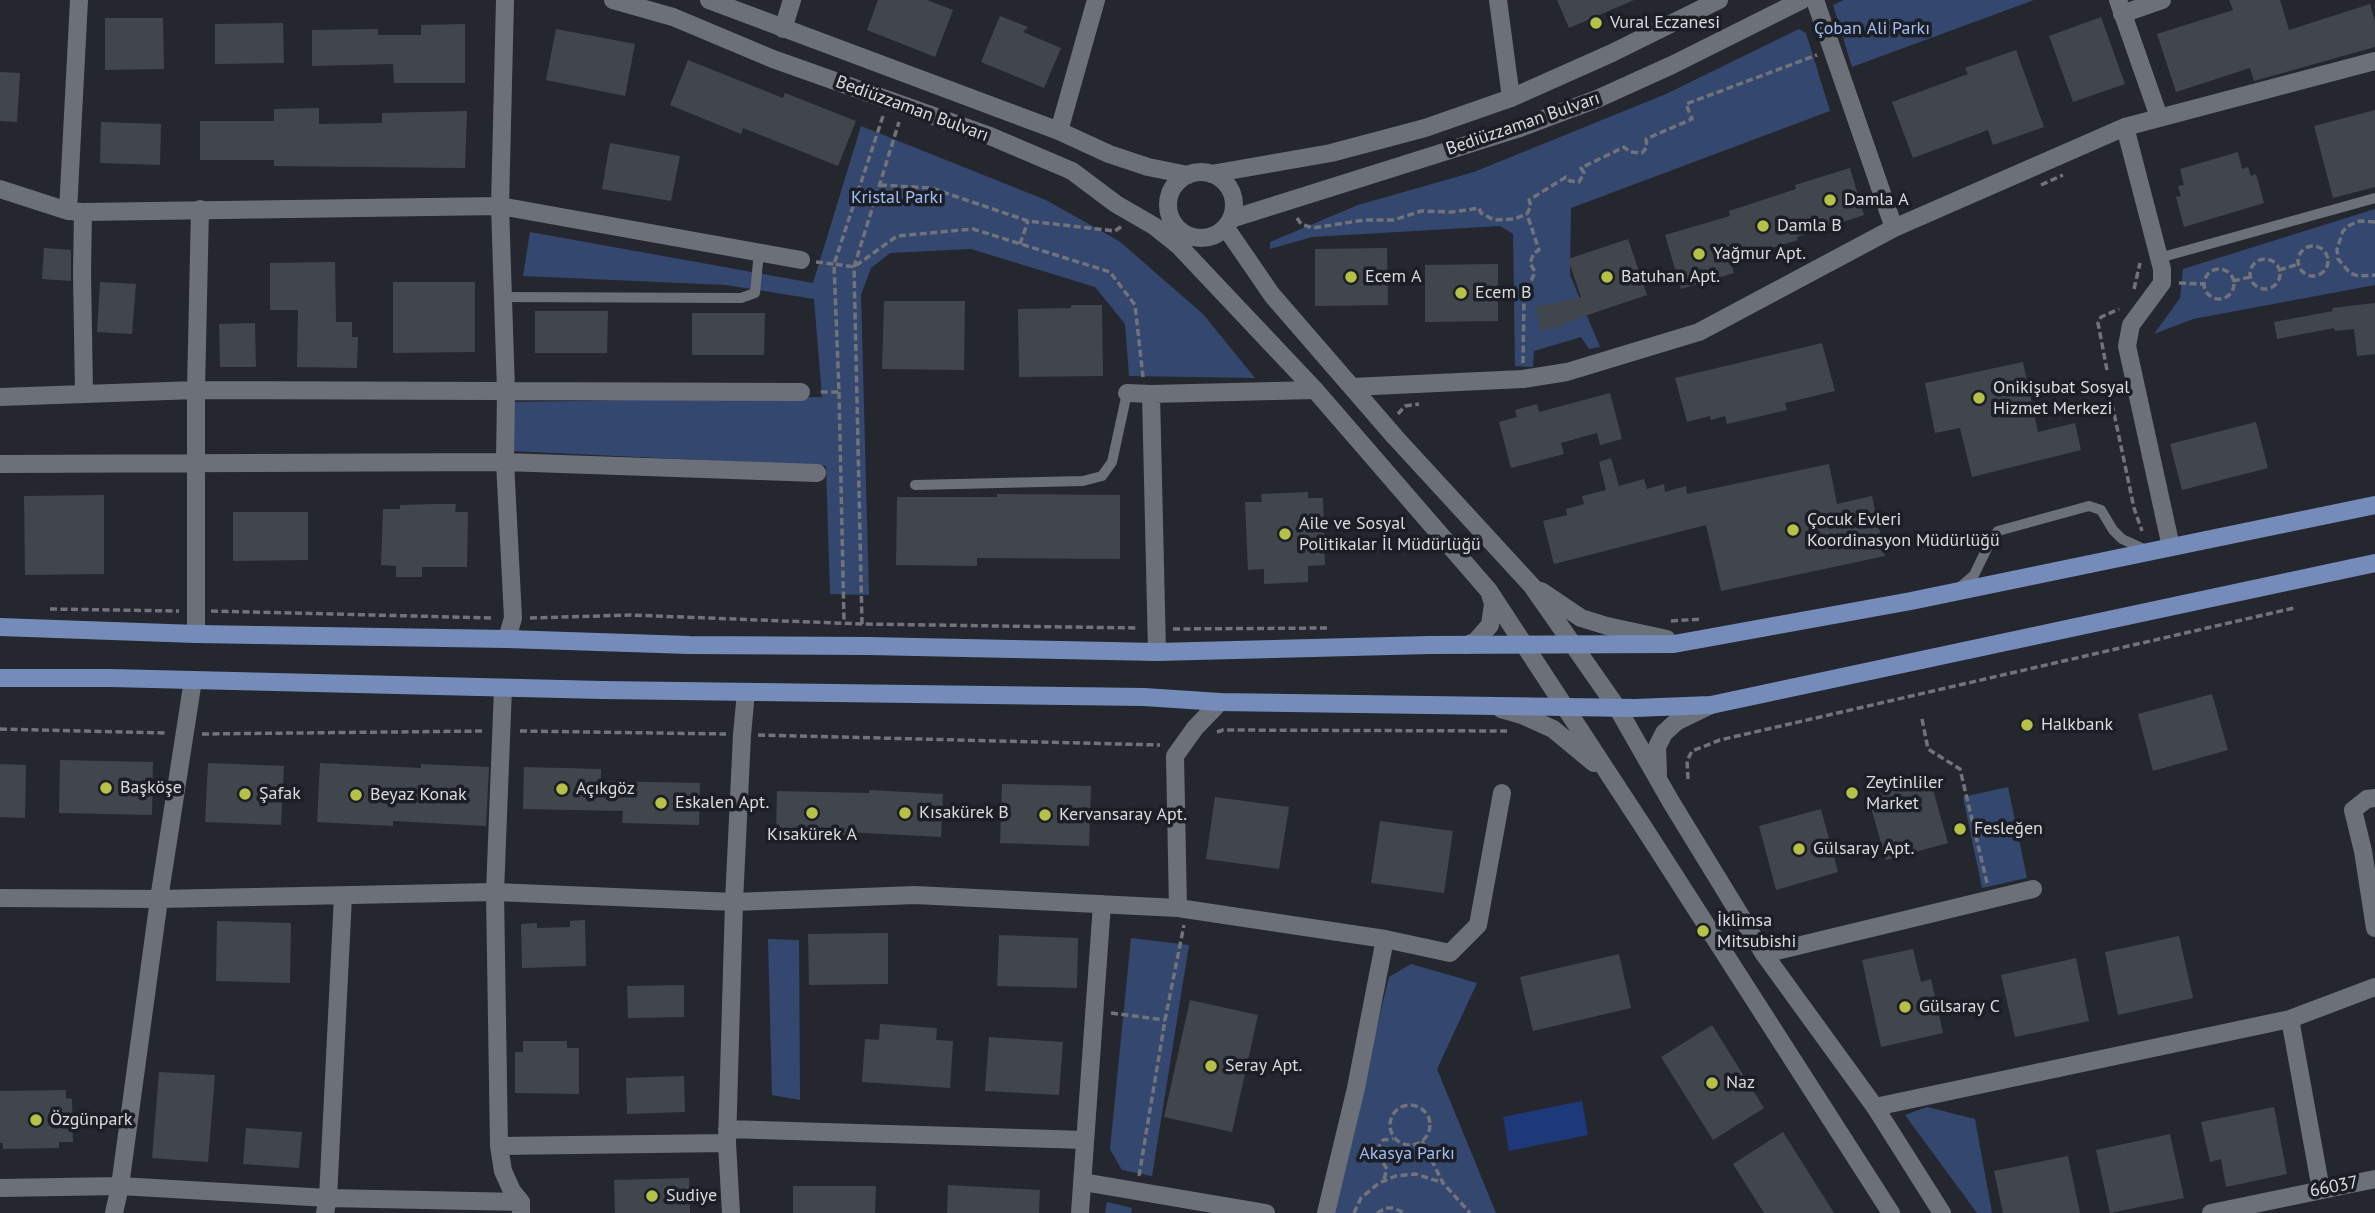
<!DOCTYPE html>
<html>
<head>
<meta charset="utf-8">
<style>
  body { margin:0 }
  canvas { display:block; background:#24272e }
</style>
</head>
<body>
<canvas width="2375" height="1213"></canvas>
<script>
const ctx = document.querySelector('canvas').getContext('2d');
ctx.lineJoin = 'round';
function paint(path, color) {
  ctx.fillStyle = color;
  ctx.fill(path, 'evenodd');
}
function poly(rows) {
  const path = new Path2D();
  for (const r of rows) {
    if (r.length === 3) {
      path.moveTo(r[0] + r[2], r[1]);
      path.arc(r[0], r[1], r[2], 0, 2 * Math.PI);
      continue;
    }
    path.moveTo(r[0], r[1]);
    for (let i = 2; i < r.length; i += 2) path.lineTo(r[i], r[i + 1]);
  }
  return path;
}
function strokePath(path, color, width, dash) {
  ctx.strokeStyle = color;
  ctx.lineWidth = width;
  ctx.lineCap = dash ? 'butt' : 'round';
  ctx.setLineDash(dash || []);
  ctx.stroke(path);
}
function drawText(font, color, halo, rows, align = 'center') {
  ctx.font = font + ' "PT Sans",sans-serif';
  ctx.lineWidth = 7;
  ctx.setLineDash([]);
  ctx.textBaseline = 'middle';
  ctx.strokeStyle = halo;
  ctx.fillStyle = color;
  for (const [text, x, y, turn = 0] of rows) {
    ctx.save();
    ctx.translate(x, y);
    ctx.rotate((+turn || 0) * Math.PI / 180);
    ctx.textAlign = isNaN(turn) ? turn : align;
    if (halo) ctx.strokeText(text, 0, 0);
    ctx.fillText(text, 0, 0);
    ctx.restore();
  }
}
paint(poly([
  [1844,0,2034,0,1852,67,1833,5],
  [1799,29,1806,33,1830,111,1571,208,1570,275,1600,347,1589,349,1581,337,1534,351,1533,367,1515,366,1513,234,1500,226,1312,237,1270,249,1270,242,1358,205,1474,172,1666,94],
  [861,126,1046,200,1119,241,1203,314,1255,378,1129,376,1125,324,1095,287,971,249,890,253,871,268,861,295,869,595,830,594,826,466,511,451,513,402,822,397,814,299,726,285,523,276,530,232,813,283],
  [2375,209,2375,285,2193,319,2154,334,2180,298,2183,269],
  [2008,787,2027,878,1982,888,1963,797],
  [1131,938,1189,945,1152,1176,1122,1170,1110,1149],
  [768,939,799,940,800,1100,772,1095],
  [1411,964,1477,983,1437,1069,1496,1213,1331,1213,1389,977],
  [1927,1107,1975,1119,1992,1213,1977,1213,1905,1115],
  [1107,1202,1132,1208,1131,1213,1105,1213]
]), '#34476f');
paint(poly([
  [1582,1101,1588,1135,1509,1151,1503,1117]
]), '#1e3979');
paint(poly([
  [878,0,927,0,953,10,935,57,867,30],
  [1557,0,1634,0,1569,28],
  [2229,0,2280,0,2289,30,2370,4,2375,21,2375,47,2254,81,2250,68,2176,92,2157,34,2233,10],
  [1000,16,1028,27,1023,32,1061,48,1044,88,981,62],
  [2101,17,2125,84,2073,102,2049,36],
  [105,18,163,18,164,69,105,70],
  [283,23,284,63,215,64,215,24],
  [465,24,465,83,394,83,393,64,312,66,312,30,378,29,378,35,421,35,421,25],
  [556,29,635,44,625,96,546,80],
  [2016,50,2044,127,1993,145,1988,130,1913,158,1892,102,1968,74,1965,68],
  [688,60,783,98,785,93,856,121,838,166,743,128,741,134,670,105],
  [0,72,20,73,17,122,0,121],
  [319,108,319,124,382,123,382,113,467,111,465,168,274,166,274,160,200,160,200,121,274,121,274,109],
  [2375,110,2375,187,2333,198,2314,126],
  [101,122,161,124,160,165,100,163],
  [610,143,680,156,671,201,602,189],
  [2238,152,2242,169,2248,167,2251,176,2256,174,2264,203,2184,227,2176,197,2181,196,2178,186,2184,185,2180,169],
  [1850,168,1864,215,1797,237,1798,240,1730,261,1734,273,1681,289,1665,235,1730,216,1729,211,1796,189,1795,185],
  [1628,239,1647,295,1564,323,1564,325,1541,331,1535,307,1581,297,1568,259],
  [44,248,71,250,71,281,42,279],
  [1387,248,1388,305,1315,306,1315,249],
  [335,262,336,322,352,322,352,337,358,337,357,368,297,367,298,310,270,310,270,263],
  [1498,264,1498,321,1425,322,1425,265],
  [100,282,136,284,132,334,97,332],
  [393,282,475,282,475,352,393,353],
  [884,301,965,301,964,370,882,369],
  [2375,303,2375,354,2357,356,2354,329,2335,331,2334,328,2277,339,2274,322,2333,311,2332,308],
  [1071,305,1102,305,1103,376,1019,377,1018,309,1071,308],
  [535,311,608,311,607,353,535,353],
  [692,313,765,313,764,355,692,355],
  [255,323,256,367,220,367,219,324],
  [1822,343,1835,391,1785,403,1787,410,1727,424,1725,416,1711,420,1710,416,1687,422,1675,378],
  [2023,362,2038,432,2075,423,2081,450,1972,477,1960,428,1935,433,1925,383],
  [1610,393,1622,439,1600,445,1597,433,1561,443,1564,454,1511,468,1499,422,1517,417,1515,410,1537,404,1539,412],
  [2256,422,2268,468,2182,490,2170,444],
  [1611,458,1619,486,1644,479,1647,489,1664,484,1665,492,1686,486,1687,494,1829,464,1837,504,1872,496,1885,556,1721,591,1706,525,1554,564,1543,521,1567,515,1566,509,1584,504,1582,496,1606,490,1599,462],
  [1308,492,1308,498,1323,498,1325,565,1308,566,1308,582,1264,584,1264,569,1248,570,1245,502,1262,502,1261,494],
  [997,494,1120,495,1120,559,977,558,977,566,896,565,897,497,997,497],
  [104,495,104,574,25,575,24,496],
  [434,504,456,504,455,512,468,512,467,567,422,567,422,577,396,577,396,566,381,565,383,509,400,509,400,505],
  [233,512,308,512,308,560,233,561],
  [2212,694,2228,750,2153,771,2138,714],
  [60,760,153,762,152,815,59,813],
  [208,763,284,766,281,825,205,822],
  [320,763,421,768,421,764,489,767,486,826,393,821,393,826,317,822],
  [0,764,26,765,25,818,0,817],
  [524,767,601,769,601,781,700,783,699,825,622,823,623,811,523,809],
  [1930,779,1948,843,1886,860,1868,797],
  [1002,784,1091,786,1089,846,1000,843],
  [869,790,943,794,941,837,846,832,846,835,776,833,777,791,869,793],
  [1215,797,1289,807,1279,869,1206,859],
  [1821,809,1838,872,1776,890,1759,826],
  [1380,821,1453,831,1444,893,1371,883],
  [585,920,586,966,522,968,521,924,537,923,537,928,570,927,570,921],
  [217,921,291,923,290,983,216,981],
  [888,933,888,984,809,985,808,934],
  [999,935,1078,938,1077,988,997,986],
  [2179,936,2193,998,2118,1015,2105,952],
  [1913,949,1921,982,1931,979,1943,1033,1881,1047,1862,960],
  [1619,954,1631,1008,1533,1031,1520,977],
  [2076,958,2089,1021,2015,1037,2001,975],
  [684,985,684,1017,628,1018,627,986],
  [1190,1000,1258,1015,1232,1132,1164,1117],
  [880,1024,937,1028,936,1040,953,1041,950,1088,862,1082,865,1039,879,1040],
  [1712,1025,1764,1108,1713,1140,1661,1057],
  [989,1037,1063,1042,1059,1095,985,1091],
  [523,1041,567,1041,567,1048,579,1048,579,1094,515,1093,515,1052,523,1052],
  [159,1072,215,1075,208,1162,152,1158],
  [684,1076,685,1112,627,1114,626,1078],
  [66,1090,66,1098,72,1099,73,1142,59,1142,59,1148,3,1149,3,1143,0,1143,0,1091],
  [2274,1107,2287,1174,2226,1187,2221,1159,2210,1162,2201,1122],
  [246,1128,302,1132,299,1168,243,1164],
  [1783,1132,1834,1213,1764,1213,1733,1164],
  [2170,1134,2184,1198,2110,1213,2096,1150],
  [2068,1156,2080,1213,2003,1213,1994,1171],
  [689,1178,690,1213,615,1213,614,1180],
  [948,1185,1040,1190,1039,1213,947,1213],
  [793,1186,876,1186,875,1213,793,1213]
]), '#41454c');
strokePath(poly([
  [883,116,834,264,854,267,897,236,973,229,1110,272,1135,305,1143,377],
  [880,185,931,188,1028,221,1115,231,1122,226],
  [2041,185,2063,175],
  [1297,218,1301,224,1313,228,1364,220,1394,220,1421,211,1452,212,1479,208,1481,213,1494,220,1514,219,1527,214],
  [2375,222,2359,221,2350,225,2343,231,2337,249,2338,259,2350,273,2358,276,2375,275],
  [1020,244,1028,221],
  [2313,261,15],
  [2265,274,15],
  [816,262,834,264,839,392,817,392],
  [2219,284,15],
  [2279,270,2299,264],
  [2233,281,2250,277],
  [2179,283,2204,284],
  [2134,289,2140,263],
  [1523,363,1524,297,1535,272,1530,263,1534,253,1539,250,1527,214,1531,206,1529,200,1566,177,1570,181,1579,182,1584,173,1581,168,1624,147,1630,152,1642,153,1647,147,1646,139,1692,119,1686,104,1817,55],
  [2107,370,2098,323,2101,317,2119,309],
  [839,392,844,621],
  [2110,394,2134,508,2142,531],
  [1398,414,1405,406,1419,404],
  [50,609,179,611],
  [211,611,494,618],
  [530,618,631,615,862,624,1138,628],
  [1671,621,1702,619],
  [862,624,854,267,899,122],
  [1173,629,1327,628],
  [1922,719,1928,749,1960,769,1987,883],
  [0,729,166,733],
  [520,731,726,734],
  [1217,732,1223,730,1507,731],
  [202,734,484,731],
  [758,735,1160,745],
  [1688,779,1687,761,1692,751,1720,740,2294,608],
  [1111,1013,1165,1020],
  [1410,1125,20],
  [1422,1141,1443,1183,1470,1213],
  [1139,1176,1165,1020,1184,925],
  [1384,1179,1387,1169,1378,1155,1378,1148,1383,1140,1393,1139],
  [1354,1213,1361,1198,1379,1183,1396,1176,1415,1174,1444,1183],
  [1377,1213,1386,1208,1394,1208,1404,1213]
]), '#707379', 3.5, [7, 3.5]);
strokePath(poly([
  [2159,258,2375,198],
  [503,297,741,298,755,293,759,252],
  [915,485,1083,481,1102,476,1112,462,1127,393],
  [1960,587,1974,575,1992,538,1998,531,2089,506,2101,510,2113,530,2122,539,2144,549]
]), '#6c7078', 10);
strokePath(poly([
  [505,0,500,206,506,391,505,462,513,618,507,639],
  [1498,0,1511,98],
  [1815,0,1894,228],
  [2118,0,2159,117],
  [2122,14,2162,0],
  [783,29,792,0],
  [2125,127,2162,269,2162,283,2131,325,2127,346,2171,547],
  [1059,131,1096,0],
  [0,189,68,211,83,212,500,206,801,260],
  [68,211,79,0],
  [83,212,82,272,84,394],
  [1352,387,1523,379,1567,372,1699,332,1894,228,2125,127,2375,61],
  [1127,393,1151,394],
  [0,397,196,390,801,392],
  [0,464,505,462,817,473],
  [196,634,196,390,200,209],
  [1157,652,1151,394,1315,390],
  [503,688,495,892,499,1146,503,1171,512,1191,521,1202,521,1213],
  [2375,798,2367,799,2353,810,2363,851,2375,928],
  [0,898,159,899,495,892,734,902,915,895,1178,908,1385,939,1450,953,1478,925,1502,793],
  [1178,908,1175,756,1195,728,1220,702],
  [1764,954,2033,889],
  [2290,1019,2321,1190],
  [1875,1107,2290,1019,2375,987],
  [727,1129,1085,1140],
  [499,1146,727,1143],
  [1083,1182,1266,1213],
  [0,1188,120,1186,328,1198,521,1202],
  [114,1213,120,1186,159,899,193,680],
  [325,1213,328,1198,343,896],
  [731,1213,727,1143,734,902,742,735,746,692],
  [1080,1213,1102,904],
  [1326,1213,1356,1088,1385,939]
]), '#6c7078', 18);
strokePath(poly([
  [613,0,673,17,773,59,990,136,1072,171,1116,204,1154,226,1179,246,1315,390,1489,591,1646,831,1891,1213],
  [709,0,1059,131,1109,154,1148,167,1188,175],
  [1201,205,33],
  [1211,174,1331,153,1425,128,1511,98,1612,53,1719,0],
  [1231,219,1517,129,1597,99,1672,65,1802,0],
  [1226,228,1272,295,1395,437,1532,586,1618,709,1671,802,1764,954,1875,1107,1942,1213],
  [1541,591,1581,618,1607,626,1667,639],
  [1467,645,1476,641,1490,625,1493,604,1490,594],
  [1501,709,1522,715,1553,729,1594,763],
  [1658,774,1657,747,1664,733,1676,722,1711,705],
  [2211,1213,2375,1179]
]), '#6c7078', 18);
strokePath(poly([
  [0,627,196,634,507,639,689,645,868,646,1157,652,1429,645,1674,644,1911,601,2375,505],
  [0,678,111,678,602,690,1144,697,1220,702,1635,708,1711,705,2375,563]
]), '#758cbb', 18);
for (const [x, y, r, color] of [
  [1596,23,7,"#b6c148"],
  [1830,200,7,"#b6c148"],
  [1763,226,7,"#b6c148"],
  [1699,254,7,"#b6c148"],
  [1351,277,7,"#b6c148"],
  [1607,277,7,"#b6c148"],
  [1461,293,7,"#b6c148"],
  [1979,398,7,"#b6c148"],
  [1793,530,7,"#b6c148"],
  [1285,534,7,"#b6c148"],
  [2027,725,7,"#b6c148"],
  [106,788,7,"#b6c148"],
  [562,789,7,"#b6c148"],
  [1852,793,7,"#b6c148"],
  [245,794,7,"#b6c148"],
  [356,795,7,"#b6c148"],
  [661,803,7,"#b6c148"],
  [812,813,7,"#b6c148"],
  [905,813,7,"#b6c148"],
  [1045,815,7,"#b6c148"],
  [1960,829,7,"#b6c148"],
  [1799,849,7,"#b6c148"],
  [1703,931,7,"#b6c148"],
  [1905,1007,7,"#b6c148"],
  [1211,1066,7,"#b6c148"],
  [1712,1083,7,"#b6c148"],
  [36,1120,7,"#b6c148"],
  [652,1196,7,"#b6c148"]
]) {
  const dot = new Path2D();
  dot.arc(x, y, r, 0, 2 * Math.PI);
  ctx.fillStyle = color;
  ctx.fill(dot);
  strokePath(dot, '#1b1e24', 2.5);
}
drawText('18px', '#d9dbe0', '#1b1e24', [
  ["Vural Eczanesi",1610,23],
  ["Damla A",1844,200],
  ["Damla B",1777,226],
  ["Yağmur Apt.",1713,254],
  ["Ecem A",1365,277],
  ["Batuhan Apt.",1621,277],
  ["Ecem B",1475,293],
  ["Onikişubat Sosyal",1993,388],
  ["Hizmet Merkezi",1993,409],
  ["Çocuk Evleri",1807,520],
  ["Koordinasyon Müdürlüğü",1807,541],
  ["Aile ve Sosyal",1299,524],
  ["Politikalar İl Müdürlüğü",1299,545],
  ["Halkbank",2041,725],
  ["Zeytinliler",1866,783],
  ["Market",1866,804],
  ["Başköşe",120,788],
  ["Açıkgöz",576,789],
  ["Şafak",259,794],
  ["Beyaz Konak",370,795],
  ["Eskalen Apt.",675,803],
  ["Kısakürek B",919,813],
  ["Kervansaray Apt.",1059,815],
  ["Fesleğen",1974,829],
  ["Kısakürek A",812,835,"center"],
  ["Gülsaray Apt.",1813,849],
  ["İklimsa",1717,921],
  ["Mitsubishi",1717,942],
  ["Gülsaray C",1919,1007],
  ["Seray Apt.",1225,1066],
  ["Naz",1726,1083],
  ["Özgünpark",50,1120],
  ["Sudiye",666,1196]
], 'left');
drawText('18px', '#a2bef6', '#1b1e24', [
  ["Çoban Ali Parkı",1872,29],
  ["Kristal Parkı",897,198],
  ["Akasya Parkı",1407,1154]
]);
drawText('18px', '#d9dbe0', '#1b1e24', [
  ["Bediüzzaman Bulvarı",912,109,20],
  ["Bediüzzaman Bulvarı",1523,124,-19],
  ["66037",2334,1187,-11]
]);
</script>
</body>
</html>
